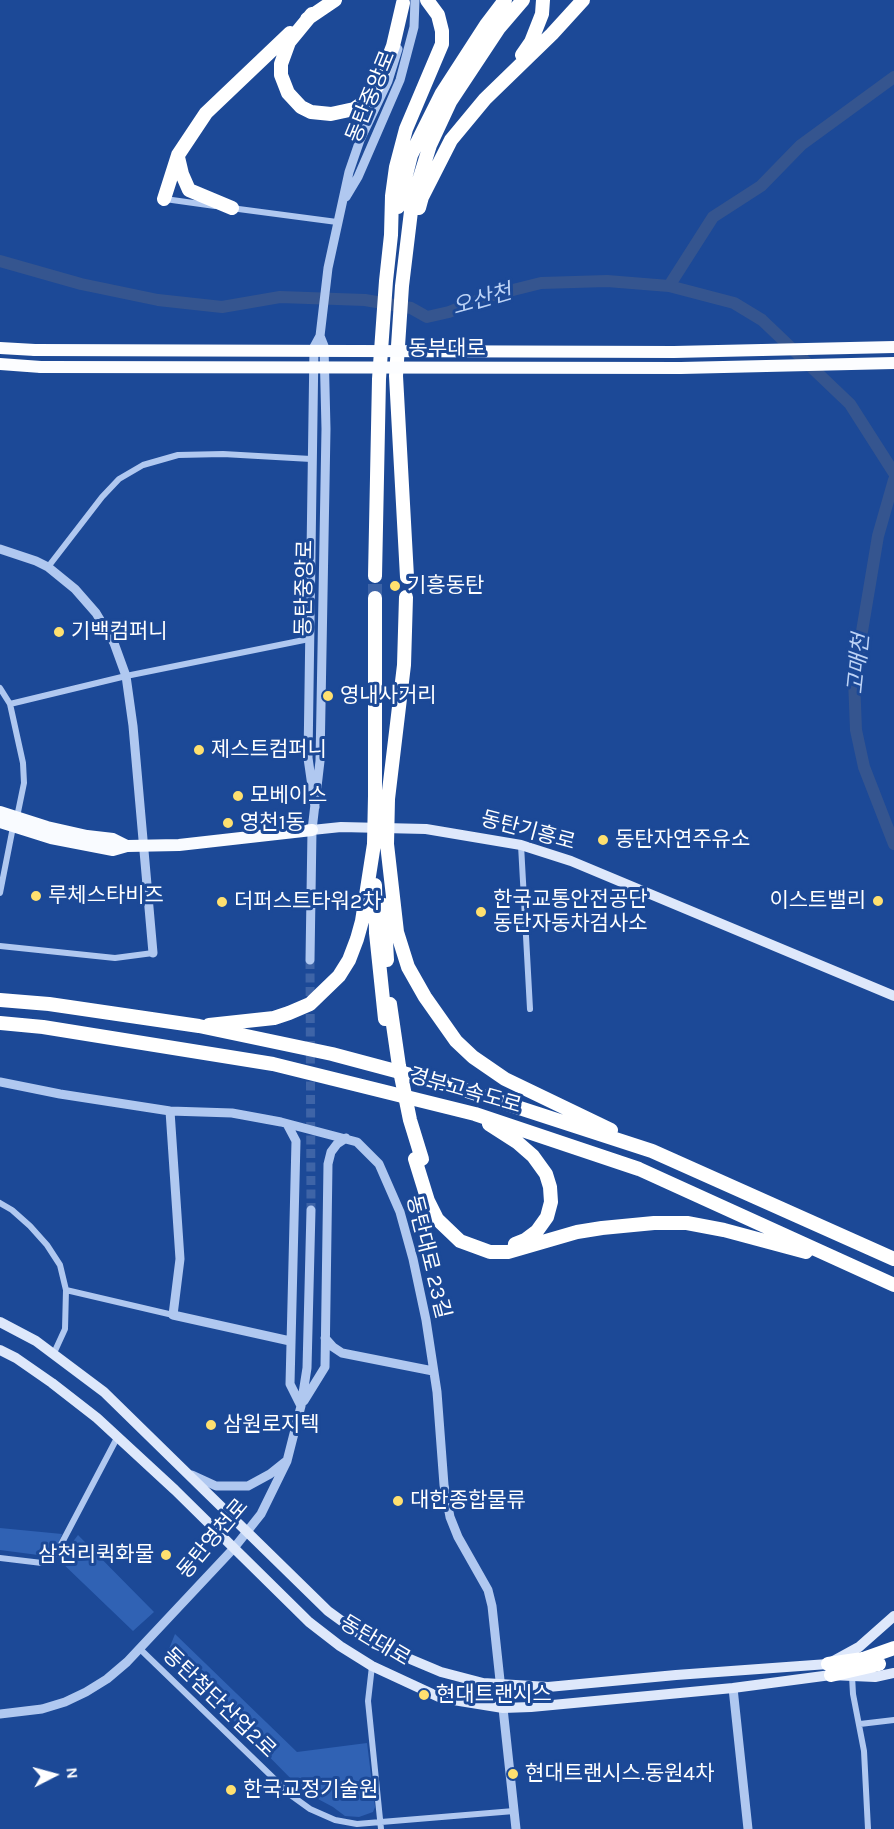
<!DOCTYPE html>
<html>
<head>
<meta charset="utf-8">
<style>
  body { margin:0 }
  #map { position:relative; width:894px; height:1829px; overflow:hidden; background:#1c4997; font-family:Karla,sans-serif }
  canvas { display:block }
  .north { position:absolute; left:24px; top:1745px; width:60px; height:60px; -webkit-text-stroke:4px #1c4997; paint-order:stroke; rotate:84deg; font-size:16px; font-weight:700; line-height:24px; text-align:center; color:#fff }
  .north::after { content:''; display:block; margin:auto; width:21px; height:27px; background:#fff; clip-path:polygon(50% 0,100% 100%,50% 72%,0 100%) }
</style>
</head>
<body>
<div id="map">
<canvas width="894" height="1829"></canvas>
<div class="north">N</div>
</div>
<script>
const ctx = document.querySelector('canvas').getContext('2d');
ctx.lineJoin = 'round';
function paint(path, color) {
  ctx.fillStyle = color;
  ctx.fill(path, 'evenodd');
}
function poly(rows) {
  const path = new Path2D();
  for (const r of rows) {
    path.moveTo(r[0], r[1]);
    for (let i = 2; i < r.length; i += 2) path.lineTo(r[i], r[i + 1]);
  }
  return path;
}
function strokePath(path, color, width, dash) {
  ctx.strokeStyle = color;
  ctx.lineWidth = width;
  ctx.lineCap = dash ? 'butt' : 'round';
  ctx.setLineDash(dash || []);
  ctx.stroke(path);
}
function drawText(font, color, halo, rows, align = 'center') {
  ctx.font = font + ' Karla,"Noto Sans KR",sans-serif';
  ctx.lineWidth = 6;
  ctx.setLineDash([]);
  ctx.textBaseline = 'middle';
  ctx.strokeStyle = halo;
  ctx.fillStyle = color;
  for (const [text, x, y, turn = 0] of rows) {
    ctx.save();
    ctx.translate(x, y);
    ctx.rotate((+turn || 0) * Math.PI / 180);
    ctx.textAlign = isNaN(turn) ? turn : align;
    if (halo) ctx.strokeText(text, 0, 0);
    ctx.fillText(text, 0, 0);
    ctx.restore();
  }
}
paint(poly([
  [0,1528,62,1534,58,1545,46,1556,0,1550],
  [78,1535,154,1612,133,1631,59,1560],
  [175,1634,297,1752,367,1743,375,1807,373,1812,359,1817,345,1816,333,1807,303,1791,169,1655,169,1649]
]), '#3062b4');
strokePath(poly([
  [0,261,81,284,158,300,222,307,280,297,365,300,411,308,427,317,449,312,489,296,541,283,607,281,669,286,734,303,762,320,850,404,894,473],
  [669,286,713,217,761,186,801,145,894,77],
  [894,480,878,536,854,679,856,730,864,767,894,844]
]), '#35558f', 12);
strokePath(poly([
  [310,960,311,1210]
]), '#3e64a7', 9, [9, 4.5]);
strokePath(poly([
  [375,598,375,576]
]), '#3e64a7', 14, [14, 7]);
strokePath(poly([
  [165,199,215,206],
  [231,208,337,222],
  [48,567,102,497,119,479,143,465,178,455,223,454,311,459],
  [0,688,10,704,23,763,24,783,17,817],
  [10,704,126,676,309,639],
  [521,845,530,1009],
  [0,893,13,827],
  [0,946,115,958,153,953],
  [0,1203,12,1210,30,1226,47,1245,60,1265,66,1290],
  [54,1353,65,1329,66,1290,173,1315],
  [0,1558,42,1563,56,1554,117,1438],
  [139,1648,292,1796,310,1809,335,1820,357,1824,514,1811],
  [372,1666,368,1701,381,1829],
  [852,1676,853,1694,864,1751,868,1829],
  [860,1724,894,1720]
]), '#b0c8f0', 6);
strokePath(poly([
  [346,197,358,177,400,80,414,27,415,0],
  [0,549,36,561,48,567,75,589,96,613,114,643,126,676,133,726,153,953],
  [315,807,308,758,314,347,320,336,328,268,349,172,360,140,388,81,398,49],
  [310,960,312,830,320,761,326,429,324,346,320,336],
  [0,1082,60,1094,170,1111,232,1113,281,1122,357,1142,379,1164,400,1212,413,1259,426,1320,437,1392,444,1485,450,1517,458,1537,488,1590,492,1606,516,1829],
  [170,1111,180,1259,173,1315,290,1341],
  [287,1124,296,1141,290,1384,301,1406],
  [325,1338,333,1347,342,1353,433,1371],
  [304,1401,325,1367,328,1164,331,1152,337,1144,346,1138],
  [192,1475,216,1486,248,1486,270,1474,285,1462],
  [733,1688,748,1829],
  [0,1714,42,1709,65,1702,86,1692,107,1679,127,1662,234,1548,261,1514,287,1461,301,1406,307,1368,311,1210]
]), '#b0c8f0', 9);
strokePath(poly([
  [312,830,341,827,426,829,521,845,571,861,894,996],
  [0,1322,36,1341,104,1392,328,1611,372,1643,441,1672,483,1683,548,1687,676,1675,828,1664,859,1647,894,1616],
  [0,1350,16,1358,52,1383,97,1418,175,1490,309,1622,340,1646,372,1666,441,1698,503,1708,531,1707,733,1688,831,1675,875,1677,894,1673]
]), '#dee8fb', 10);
strokePath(poly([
  [0,812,47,827,87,836,113,839,127,846],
  [0,822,51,838,113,850,127,846,179,845,312,830]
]), '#f9fbff', 12);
strokePath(poly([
  [0,348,35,350],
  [0,364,41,367]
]), '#fcfdff', 12);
strokePath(poly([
  [312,14,289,42,281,64,281,75,288,93,301,107,311,112,331,114,354,109,367,100,378,85,393,46,403,3],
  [307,19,335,0],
  [522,55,531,42,542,14,543,0],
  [178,157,182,174,189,190,232,208],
  [164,199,178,155,206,113,290,33],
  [398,207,411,155,442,93,486,25,505,0],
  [419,208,422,197,451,140,485,99,552,34,583,0],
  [375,576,379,379,386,281,391,235,392,196,396,167,406,129,442,44,442,31,438,15,427,0],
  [407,577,396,376,402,286,412,203,430,145,450,102,499,28,523,0],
  [375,598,375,796],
  [388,799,404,665,406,597],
  [387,844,397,932,408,967,425,997,456,1041,473,1057,505,1079,611,1130],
  [375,885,376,933,385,1019],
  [384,905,387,960],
  [0,1000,49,1004,199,1026,332,1054,452,1086,652,1151,894,1259],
  [0,1023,43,1027,273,1064,475,1114,639,1169,894,1285],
  [209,1025,274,1018,289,1013,310,1004,339,976,349,960,357,939,362,921,374,844],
  [489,1124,517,1142,533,1156,546,1174,550,1187,551,1202,547,1217,537,1231,525,1240,515,1244],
  [415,1159,428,1201,437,1219,460,1241,490,1252,508,1252,577,1232,602,1228,654,1223,687,1223,724,1230,806,1252],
  [828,1664,863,1659,894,1648],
  [831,1675,879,1664]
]), '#fff', 14);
strokePath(poly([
  [35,350,674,352,894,347],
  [41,367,681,368,894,363]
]), '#fcfdff', 12);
strokePath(poly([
  [374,844,375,796],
  [387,844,388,799],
  [390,1004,399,1066,410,1120,422,1159]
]), '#fff', 14);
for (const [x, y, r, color] of [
  [395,586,6,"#ffe06f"],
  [59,632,6,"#ffe06f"],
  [328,696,6,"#ffe06f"],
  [199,750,6,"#ffe06f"],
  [238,796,6,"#ffe06f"],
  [228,823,6,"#ffe06f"],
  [603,840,6,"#ffe06f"],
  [36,896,6,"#ffe06f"],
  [878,901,6,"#ffe06f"],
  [222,902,6,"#ffe06f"],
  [481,912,6,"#ffe06f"],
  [211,1425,6,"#ffe06f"],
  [398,1501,6,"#ffe06f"],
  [166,1555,6,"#ffe06f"],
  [424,1695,6,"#ffe06f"],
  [513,1774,6,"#ffe06f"],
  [231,1790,6,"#ffe06f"]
]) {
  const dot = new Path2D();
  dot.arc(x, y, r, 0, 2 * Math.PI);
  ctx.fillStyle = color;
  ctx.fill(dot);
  strokePath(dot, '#1c4997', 2);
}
drawText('21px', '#fff', '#1c4997', [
  ["동탄중앙로",371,97,-68],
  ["동부대로",447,349],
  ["동탄중앙로",305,588,-89],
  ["동탄기흥로",528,831,15],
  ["경부고속도로",465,1091,16],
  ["동탄대로 23길",428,1257,76],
  ["동탄영천로",213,1539,-50],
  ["동탄대로",375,1641,31],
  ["동탄첨단산업2로",219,1703,44]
]);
drawText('21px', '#fff', '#1c4997', [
  ["기흥동탄",407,586],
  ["기백컴퍼니",71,632],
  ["영내사거리",340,696],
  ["제스트컴퍼니",211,750],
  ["모베이스",250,796],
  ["영천1동",240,823],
  ["동탄자연주유소",615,840],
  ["루체스타비즈",48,896],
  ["한국교통안전공단",493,900],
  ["동탄자동차검사소",493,924],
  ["이스트밸리",866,901,"right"],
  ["더퍼스트타워2차",234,902],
  ["삼원로지텍",223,1425],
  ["대한종합물류",410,1501],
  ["삼천리퀵화물",154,1555,"right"],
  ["현대트랜시스",436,1695],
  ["현대트랜시스.동원4차",525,1774],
  ["한국교정기술원",243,1790]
], 'left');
drawText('italic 22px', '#bdd3f6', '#1c4997', [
  ["오산천",482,300,-16],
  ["고매천",859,664,-84]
]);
</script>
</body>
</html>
